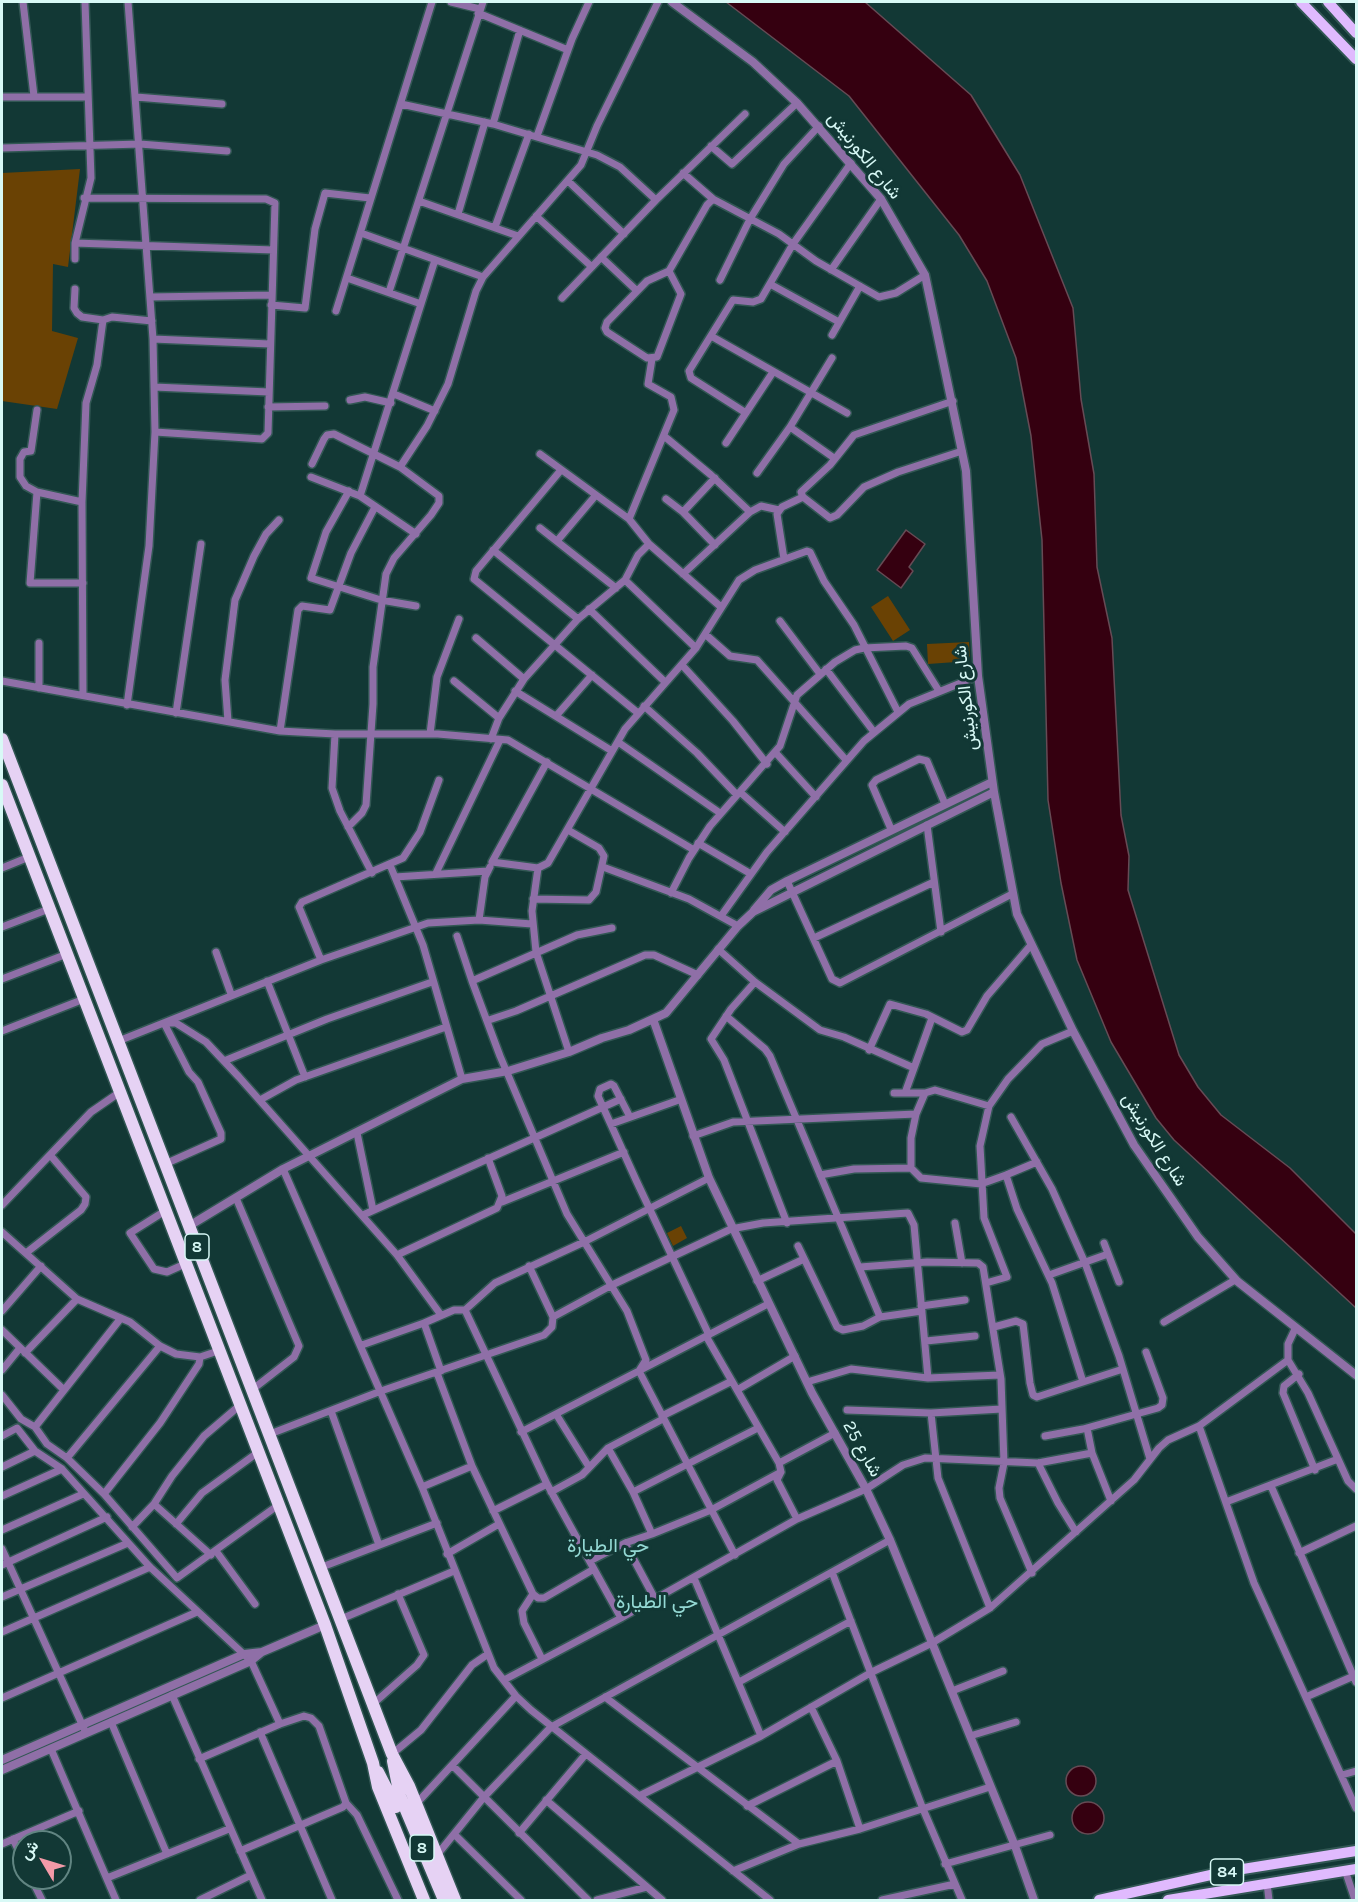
<!DOCTYPE html>
<html>
<head>
<meta charset="utf-8">
<style>
  body { margin:0 }
  #map { position:relative; width:1358px; height:1902px; overflow:hidden; background:#123835; font-family:Karla,Vazirmatn,sans-serif }
  canvas { display:block }
  .frame { position:absolute; inset:0; border:3px solid #d8f9f6; pointer-events:none }
  .north { position:absolute; left:12px; top:1830px; width:60px; height:60px; box-sizing:border-box; background:#123835; border:2px solid #618582; border-radius:50%; rotate:308deg; font-size:16px; font-weight:700; line-height:24px; text-align:center; color:#d8f9f6 }
  .north::after { content:''; display:block; margin:auto; width:21px; height:27px; background:#f39aa8; clip-path:polygon(50% 0,100% 100%,50% 72%,0 100%) }
</style>
</head>
<body>
<div id="map">
<canvas width="1358" height="1902"></canvas>
<div class="frame"></div>
<div class="north">ش</div>
</div>
<script>
const ctx = document.querySelector('canvas').getContext('2d');
ctx.lineJoin = 'round';
function paint(path, color) {
  ctx.fillStyle = color;
  ctx.fill(path, 'evenodd');
}
function poly(rows) {
  const path = new Path2D();
  for (const r of rows) {
    if (r.length === 3) {
      path.moveTo(r[0] + r[2], r[1]);
      path.arc(r[0], r[1], r[2], 0, 2 * Math.PI);
      continue;
    }
    path.moveTo(r[0], r[1]);
    for (let i = 2; i < r.length; i += 2) path.lineTo(r[i], r[i + 1]);
  }
  return path;
}
function strokePath(path, color, width, dash) {
  ctx.strokeStyle = color;
  ctx.lineWidth = width;
  ctx.lineCap = dash ? 'butt' : 'round';
  ctx.setLineDash(dash || []);
  ctx.stroke(path);
}
function drawText(font, color, halo, rows, align = 'center') {
  ctx.font = font + ' Karla,Vazirmatn,sans-serif';
  ctx.lineWidth = 6;
  ctx.setLineDash([]);
  ctx.textBaseline = 'middle';
  ctx.strokeStyle = halo;
  ctx.fillStyle = color;
  for (const [text, x, y, turn = 0] of rows) {
    ctx.save();
    ctx.translate(x, y);
    ctx.rotate((+turn || 0) * Math.PI / 180);
    ctx.textAlign = isNaN(turn) ? turn : align;
    if (halo) ctx.strokeText(text, 0, 0);
    ctx.fillText(text, 0, 0);
    ctx.restore();
  }
}
paint(poly([
  [80,169,68,267,53,264,52,331,78,338,57,409,2,401,2,173],
  [888,596,910,630,893,641,871,607],
  [969,642,970,661,928,664,927,644],
  [681,1226,687,1238,673,1246,667,1233]
]), '#6a4204');
const water = poly([
  [726,2,865,2,971,95,1020,175,1073,308,1081,399,1094,474,1097,567,1112,638,1121,815,1129,856,1128,890,1179,1055,1198,1087,1221,1115,1290,1168,1356,1234,1356,1308,1174,1140,1156,1118,1111,1042,1077,960,1061,883,1048,800,1042,540,1031,436,1016,358,987,281,959,235,849,96,726,2],
  [906,530,925,544,909,567,913,571,901,588,877,570,906,530],
  [1081,1781,15],
  [1088,1818,16]
]);
paint(water, '#350010');
strokePath(water, '#664b55', 1.5);
const minor = poly([
  [23,2,34,96],
  [451,2,480,9],
  [478,13,568,50],
  [2,97,88,97],
  [136,97,222,104],
  [401,104,493,124,597,155,620,167,656,200],
  [493,124,520,30],
  [537,136,572,39,589,2],
  [711,146,732,164,797,103],
  [2,148,140,144,227,151],
  [683,173,713,199],
  [568,181,624,234],
  [84,198,266,199,275,203,268,433,262,439,155,432],
  [419,201,518,236],
  [458,214,485,122],
  [536,216,592,267],
  [495,227,529,134],
  [361,233,483,277],
  [75,243,273,250],
  [601,257,636,290],
  [75,259,75,243,91,178,85,2],
  [831,270,881,199],
  [669,271,681,294,657,357,647,358,607,332,605,328,607,322,647,281,669,271,707,205,713,199,779,234,816,261,879,297,896,293,925,275],
  [347,278,421,304],
  [720,280,750,219,784,164,819,126],
  [770,284,839,322],
  [75,289,74,308,77,313,82,317,103,320],
  [389,292,483,2],
  [150,297,272,295],
  [562,298,656,200,745,114],
  [271,305,305,308,315,229,325,193,370,198],
  [336,311,432,2],
  [832,335,860,286],
  [711,336,847,413],
  [153,339,270,344],
  [652,359,648,384,671,397,674,410,629,519,649,544,721,607],
  [154,387,269,392],
  [394,394,435,411],
  [350,400,365,397,391,403],
  [953,401,854,435,830,465,801,492,803,497,830,518,837,515,864,487,898,472,962,451],
  [268,407,325,406],
  [37,410,31,451,24,452,20,459,20,477,26,486,37,492,82,502],
  [746,413,691,378,689,371,733,300,753,302,761,299,793,244,851,163],
  [790,427,834,458],
  [664,436,711,475,750,512],
  [726,443,773,372],
  [540,454,629,519],
  [312,464,324,439,327,435,334,434,400,467,439,496,439,503,431,515,394,558,386,574,373,667,373,704,366,805,362,813,348,827],
  [400,467,427,426,448,384,476,291,483,277,581,165,597,126,658,2],
  [561,470,476,571,474,579,638,713],
  [757,473,790,427,832,358],
  [311,477,360,496,416,534],
  [349,491,326,532,311,578,381,600,416,606],
  [37,492,30,583,83,583],
  [360,496,435,260],
  [666,499,683,512,715,545],
  [683,512,715,478],
  [540,528,616,588],
  [557,541,596,495],
  [493,550,578,619],
  [784,559,777,514,782,507,803,497],
  [683,574,750,512,761,506,779,510],
  [625,580,696,648],
  [589,609,665,682],
  [780,621,820,674],
  [705,634,730,656,757,660,846,760],
  [476,638,524,679],
  [39,643,39,688],
  [682,665,733,721,767,764],
  [826,669,874,732],
  [2,681,280,731,335,734,438,734,508,740,694,850],
  [454,681,499,718],
  [515,691,612,751],
  [83,695,82,502,86,403,97,365,103,320,112,317,152,321],
  [127,705,149,546,155,432,153,339,128,2],
  [644,706,697,753,737,795],
  [176,713,201,544],
  [556,716,592,675],
  [228,721,225,680,235,600,254,556,266,534,279,520],
  [280,731,298,610,302,606,330,610,351,553,375,507],
  [335,734,332,788,340,811,372,873],
  [430,734,437,677,459,619],
  [491,739,499,718,524,679,578,619,625,580,638,555,649,544],
  [618,742,720,813],
  [775,752,816,797],
  [547,762,492,862,538,868,548,863,625,729,696,648,739,580,755,570,807,551,810,552,824,581,854,625,898,712],
  [740,792,785,832],
  [927,825,941,932],
  [891,829,872,785,876,780,919,759,927,761,945,804],
  [698,843,751,874],
  [390,865,423,945,462,1079],
  [603,867,689,899,738,926],
  [2,868,29,857],
  [538,868,532,911,536,952,569,1052],
  [436,873,500,740],
  [395,877,488,871],
  [787,881,832,979,840,983,1012,894],
  [671,893,689,858,710,826,780,746,797,695,835,662,855,650,864,648,906,646,912,648,939,691],
  [533,899,589,900,596,892,604,856,599,848,568,830],
  [721,916,767,852,864,741,909,704,978,676],
  [479,920,485,877,490,867],
  [2,927,49,909],
  [457,936,472,981,577,935,612,928],
  [814,938,934,882],
  [718,949,755,982,820,1030,844,1037,914,1068],
  [216,952,231,994],
  [321,960,299,907,302,902,403,858,420,832,439,780],
  [2,979,67,954],
  [267,981,305,1077],
  [472,981,500,1056,567,1214,627,1311,646,1360,639,1371,735,1555],
  [755,982,731,1009,711,1039,724,1060,787,1223],
  [726,1016,765,1049,770,1056,880,1317],
  [489,1020,516,1011,645,955,654,955,698,975],
  [2,1031,84,999],
  [116,1042,321,960,428,923,479,920,532,924],
  [869,1050,890,1004,926,1014,962,1032,967,1030,987,996,1031,945],
  [224,1061,327,1019,432,982],
  [894,1093,925,1093],
  [905,1093,932,1018],
  [260,1100,296,1080,446,1027],
  [630,1117,614,1086,611,1084,600,1089,598,1096,636,1180,709,1335],
  [1011,1117,1052,1189,1085,1263,1119,1356,1150,1459],
  [611,1124,679,1100],
  [357,1133,373,1210],
  [693,1136,733,1122,916,1114],
  [1037,1162,1006,1175,1017,1209,1052,1283,1083,1382],
  [165,1164,221,1139,221,1133,198,1082,189,1072,164,1023,176,1023,206,1042,239,1077,397,1255,441,1315],
  [911,1168,911,1138,916,1114,925,1093,935,1090,989,1106],
  [283,1169,422,1487,494,1668,516,1696,531,1710,770,1900],
  [820,1175,854,1169,911,1168,921,1178,981,1184,1006,1175],
  [236,1198,299,1346,294,1357,253,1389],
  [502,1202,624,1152],
  [2,1205,91,1112,120,1092],
  [165,1211,130,1233,154,1269,167,1272,185,1264],
  [363,1215,621,1099],
  [955,1223,962,1263],
  [2,1232,77,1299,130,1322,160,1346,176,1354,200,1357],
  [1104,1243,1119,1282],
  [798,1246,837,1327,843,1330,863,1326,880,1317,922,1311],
  [26,1253,81,1210,85,1204,86,1197,51,1156],
  [397,1255,497,1208,502,1196,488,1158],
  [860,1267,927,1262,978,1263,983,1267,1001,1379,1004,1463,999,1488,1000,1498,1032,1573],
  [1049,1275,1108,1254],
  [757,1281,804,1259],
  [986,1283,1007,1277,984,1218,980,1146,989,1106,1008,1079,1042,1044,1073,1031],
  [921,1306,965,1300],
  [465,1310,495,1283,584,1242,709,1178],
  [2,1311,41,1266],
  [553,1317,612,1285,731,1229,763,1223,908,1213,914,1225,928,1378],
  [1164,1322,1235,1280],
  [994,1327,1016,1321,1023,1324,1030,1383,1033,1395,1037,1397,1123,1369],
  [2,1330,64,1390],
  [706,1336,779,1463,781,1472,777,1480,797,1519],
  [926,1341,975,1336],
  [362,1345,424,1323],
  [25,1353,77,1299],
  [1288,1360,1308,1393,1348,1481,1356,1489],
  [2,1370,20,1348],
  [441,1371,424,1323,454,1310,465,1310,547,1484,621,1618],
  [437,1373,472,1466,533,1594,538,1598,544,1598,594,1569],
  [1299,1374,1284,1386,1283,1393,1315,1470],
  [807,1382,851,1369,928,1378,1000,1375],
  [737,1390,795,1356],
  [2,1395,21,1419,35,1427,47,1444,67,1458,104,1494,177,1578,277,1506],
  [847,1410,931,1413,1002,1409],
  [331,1411,379,1545],
  [931,1413,938,1478,990,1608],
  [556,1414,589,1467],
  [662,1416,732,1381],
  [1199,1426,1254,1583,1356,1808],
  [35,1427,121,1318],
  [1087,1428,1092,1453,1111,1501],
  [521,1432,768,1304],
  [270,1434,381,1391,544,1335,552,1327,553,1317,529,1266],
  [2,1436,17,1428,35,1451,62,1469,150,1567,251,1661,280,1724],
  [1045,1436,1083,1429,1158,1408,1162,1405,1163,1398,1146,1352],
  [608,1448,633,1492,652,1534,711,1510,781,1472],
  [67,1458,160,1346],
  [779,1463,835,1433],
  [1038,1463,1058,1503,1076,1532],
  [2,1467,35,1451],
  [1271,1486,1356,1682],
  [422,1487,472,1466],
  [551,1492,582,1475,608,1448,663,1419],
  [633,1492,758,1428],
  [104,1494,160,1423,199,1364,200,1357,218,1351],
  [2,1496,62,1469],
  [1226,1502,1338,1459],
  [154,1504,211,1555],
  [493,1511,547,1484],
  [176,1524,202,1493,257,1453],
  [132,1527,154,1504,172,1476,204,1436,239,1406],
  [2,1530,83,1494],
  [625,1543,655,1599],
  [2,1549,86,1733],
  [216,1551,255,1604],
  [1299,1553,1356,1526],
  [447,1554,499,1524],
  [590,1561,625,1543,652,1534],
  [2,1565,107,1517],
  [322,1567,437,1523],
  [832,1572,923,1809,962,1900],
  [694,1578,761,1736],
  [533,1594,522,1611,524,1623,542,1659],
  [2,1597,128,1543],
  [341,1619,454,1571],
  [2,1632,150,1567],
  [504,1680,621,1618,797,1519,866,1489,903,1465,925,1458,1038,1463,1092,1453],
  [739,1682,851,1621],
  [952,1691,1003,1671],
  [172,1695,262,1900],
  [605,1697,799,1844],
  [1306,1697,1356,1675],
  [2,1698,197,1612],
  [373,1704,417,1665,424,1655,398,1594],
  [811,1707,837,1761,860,1829],
  [111,1722,167,1854],
  [260,1732,332,1900],
  [970,1736,1016,1722],
  [51,1749,116,1900],
  [392,1754,421,1730,472,1665,488,1654],
  [199,1759,280,1724,304,1716,311,1718,319,1726,346,1803,357,1815,398,1900],
  [453,1766,588,1900],
  [1342,1775,1356,1771],
  [639,1796,761,1736,872,1672,932,1643,990,1608,1134,1480,1159,1448,1168,1440,1199,1426,1288,1360,1288,1344,1295,1329],
  [546,1800,662,1900],
  [416,1804,516,1696],
  [747,1806,837,1761],
  [519,1833,585,1755],
  [454,1834,521,1900],
  [13,1839,24,1862],
  [2,1844,79,1811],
  [240,1851,343,1807,346,1803],
  [437,1855,484,1797,551,1727,890,1540],
  [945,1864,1050,1835],
  [1345,1870,1355,1900],
  [733,1871,799,1844,860,1829,990,1787],
  [31,1878,42,1900],
  [107,1878,229,1829],
  [1267,1883,1269,1900],
  [200,1900,251,1875],
  [597,1900,647,1887],
  [882,1900,955,1884]
]);
const tertiary = poly([
  [672,2,753,62,797,103,881,199,925,275,966,471,978,676,994,792,1017,914,1073,1031,1134,1145,1198,1237,1237,1281,1356,1375],
  [754,910,771,890,787,881,992,782],
  [653,1019,709,1178,812,1393,866,1489,890,1540,1015,1846,1034,1900],
  [189,1226,283,1169,462,1079,508,1071,569,1052,602,1038,629,1030,666,1013,738,926,753,912,994,792],
  [2,1760,244,1654,262,1652,325,1625],
  [2,1770,251,1661,262,1652]
]);
const primary = poly([
  [1301,2,1356,59],
  [1328,2,1356,33],
  [1099,1900,1224,1872,1356,1851],
  [1168,1900,1356,1869]
]);
const trunk = poly([
  [2,739,392,1754,409,1786,455,1900],
  [2,785,325,1625,373,1763,378,1787,424,1900],
  [393,1761,400,1796,444,1900],
  [378,1772,396,1807]
]);
strokePath(minor, '#325754', 10);
strokePath(tertiary, '#325754', 11);
strokePath(primary, '#325754', 14);
strokePath(trunk, '#325754', 15);
strokePath(minor, '#8f6fa7', 7);
strokePath(tertiary, '#8f6fa7', 8);
strokePath(primary, '#e0bafe', 10);
strokePath(trunk, '#e6d2f4', 12);
for (const [x, y, w] of [
  [197,1247,24],
  [422,1848,24],
  [1227,1872,33]
]) {
  const box = new Path2D();
  box.roundRect(x - w / 2, y - 13, w, 26, 4.5);
  ctx.fillStyle = '#123835';
  ctx.fill(box);
  strokePath(box, '#d8f9f6', 1.5);
}
drawText('bold 16px', '#d8f9f6', null, [
  ["8",197,1247],
  ["8",422,1848],
  ["84",1227,1872]
]);
drawText('18px', '#d8f9f6', '#123835', [
  ["شارع الكورنيش",864,156,51],
  ["شارع الكورنيش",966,698,-96],
  ["شارع الكورنيش",1154,1140,58],
  ["شارع 25",862,1449,61]
]);
drawText('20px', '#94d9d4', '#123835', [
  ["حي الطيارة",608,1546],
  ["حي الطيارة",657,1602]
]);
</script>
</body>
</html>
